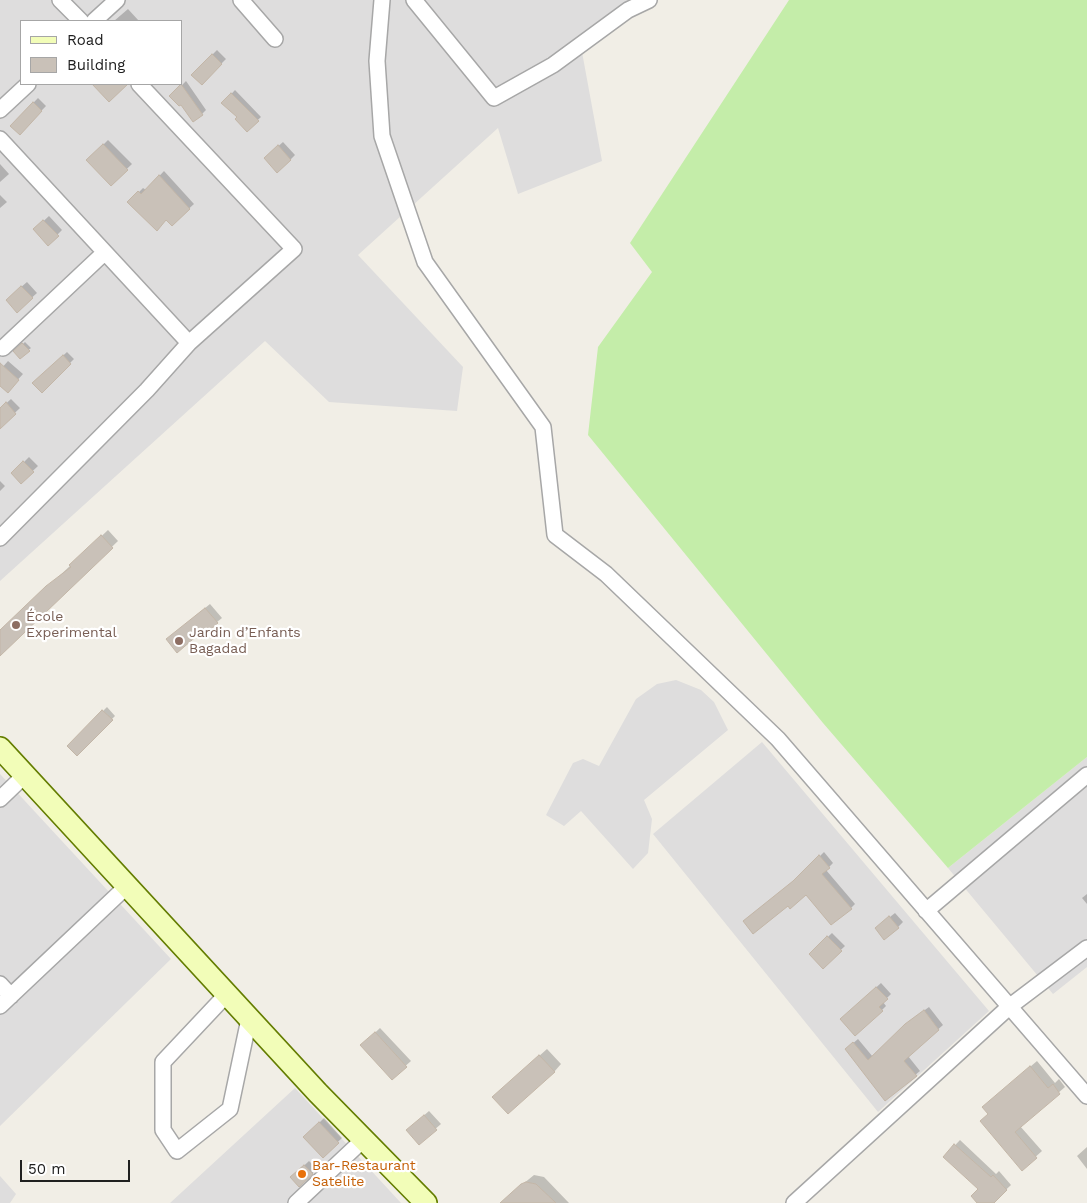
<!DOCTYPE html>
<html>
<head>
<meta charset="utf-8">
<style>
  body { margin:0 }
  #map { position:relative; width:1087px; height:1203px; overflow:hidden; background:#f1eee6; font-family:"Work Sans",sans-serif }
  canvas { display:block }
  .legend { position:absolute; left:20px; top:20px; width:162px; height:65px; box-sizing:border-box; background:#fff; border:1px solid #a6a6a6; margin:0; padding:6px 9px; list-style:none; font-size:15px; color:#202020 }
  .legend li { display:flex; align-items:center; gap:10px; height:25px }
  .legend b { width:25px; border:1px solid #a6a6a6 }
  .scale { position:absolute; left:20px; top:1160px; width:110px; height:22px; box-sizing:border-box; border:2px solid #202020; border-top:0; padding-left:6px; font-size:15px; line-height:18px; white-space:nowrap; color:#202020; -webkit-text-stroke:4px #fff; paint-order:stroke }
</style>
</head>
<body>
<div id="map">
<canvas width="1087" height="1203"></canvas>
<ul class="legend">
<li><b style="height:6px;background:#f2fdb8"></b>Road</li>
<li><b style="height:14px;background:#c9c1b8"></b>Building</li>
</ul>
<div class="scale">50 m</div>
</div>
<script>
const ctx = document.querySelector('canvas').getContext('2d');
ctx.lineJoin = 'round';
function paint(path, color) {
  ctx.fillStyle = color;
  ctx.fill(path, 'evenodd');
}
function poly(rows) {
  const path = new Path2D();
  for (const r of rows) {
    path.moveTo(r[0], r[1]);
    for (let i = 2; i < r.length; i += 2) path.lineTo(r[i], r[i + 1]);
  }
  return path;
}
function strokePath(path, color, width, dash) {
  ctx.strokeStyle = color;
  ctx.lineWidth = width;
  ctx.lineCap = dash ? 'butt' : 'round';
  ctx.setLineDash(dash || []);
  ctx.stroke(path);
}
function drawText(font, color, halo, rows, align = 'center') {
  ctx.font = font + ' "Work Sans",sans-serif';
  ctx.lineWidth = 4.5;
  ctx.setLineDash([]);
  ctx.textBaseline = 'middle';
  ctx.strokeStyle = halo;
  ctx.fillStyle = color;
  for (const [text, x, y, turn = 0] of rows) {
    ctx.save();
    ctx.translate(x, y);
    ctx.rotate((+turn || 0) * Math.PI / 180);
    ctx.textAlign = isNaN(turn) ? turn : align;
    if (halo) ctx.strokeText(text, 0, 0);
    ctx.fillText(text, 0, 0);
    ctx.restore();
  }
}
paint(poly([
  [0,0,639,0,582,52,602,161,518,194,498,128,358,255,463,367,457,411,329,402,265,341,0,581],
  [21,21,181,21,181,84,21,84],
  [676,680,701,690,714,702,728,730,644,800,652,819,648,853,633,869,581,811,564,826,546,815,573,763,583,759,599,766,636,699,657,684],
  [762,742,989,1011,878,1112,653,834],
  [1087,757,1087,967,1053,994,948,868],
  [0,774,171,959,0,1126],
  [295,1088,401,1203,170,1203],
  [0,1176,16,1194,10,1203,0,1203]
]), '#dedddd');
paint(poly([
  [789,0,1087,0,1087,757,948,868,823,723,588,435,598,347,652,272,630,243]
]), '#c4eda9');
paint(poly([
  [128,9,139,21,114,21],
  [217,50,226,59,202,83,192,75],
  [186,81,206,110,202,114,171,96],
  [235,90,261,117,247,130,238,117,223,103],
  [38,98,46,106,20,133,12,125],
  [108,140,132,164,111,184,88,160],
  [283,142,295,155,290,160,265,158],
  [0,164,9,174,0,182],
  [164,171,194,204,172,224,167,219,129,202,143,188,146,190],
  [0,195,7,202,0,208],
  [49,216,62,230,48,244,35,229],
  [27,282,37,293,17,311,12,295],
  [25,342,31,348,20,357,15,351],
  [67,352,74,359,42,391,34,383],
  [8,361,23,374,12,386,0,384,0,370],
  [11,399,20,408,0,427,0,409],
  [29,457,38,466,21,482,13,473],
  [0,481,5,486,0,491],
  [108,530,118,541,5,650,0,645,0,632],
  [210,604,222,618,217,622,200,632,172,635],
  [107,707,115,716,77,754,68,746],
  [824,852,833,863,826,870,855,904,851,908,806,893,788,904,744,921,799,877],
  [1087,894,1087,904,1082,898],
  [895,913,903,922,898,927,881,924],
  [832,933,845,946,823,967,810,954],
  [881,983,891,994,883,1002,886,1006,882,1010,846,1015],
  [929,1007,943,1025,908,1056,920,1071,885,1100,851,1045,858,1039,873,1057,911,1020],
  [380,1028,411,1061,392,1078,362,1045],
  [547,1049,561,1064,554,1072,501,1090],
  [1037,1061,1055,1083,1059,1079,1065,1087,1020,1126,1042,1151,1022,1169,990,1101],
  [429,1111,441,1124,419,1143,413,1125],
  [324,1118,342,1138,323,1156,305,1137],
  [960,1140,996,1174,999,1171,1011,1185,992,1203,979,1203,979,1189,944,1157],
  [1087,1147,1087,1169,1077,1156],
  [309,1161,317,1169,299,1185,292,1177],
  [534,1175,544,1177,569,1203,507,1203,512,1193]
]), '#0003');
const building = poly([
  [212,54,222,64,202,85,191,75,212,54],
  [92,84,128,84,109,102,92,84],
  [181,84,203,115,193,122,181,105,179,106,169,96,181,84],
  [231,93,259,121,247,132,235,119,237,117,221,103,231,93],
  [33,102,42,111,20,135,10,126,33,102],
  [103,144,128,170,111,186,86,160,103,144],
  [278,145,291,160,277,173,264,158,278,145],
  [159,175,190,209,172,226,166,220,157,231,127,202,138,191,141,194,159,175],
  [43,220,59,236,48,246,33,229,43,220],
  [21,286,33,298,17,313,6,300,21,286],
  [22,343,30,351,20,359,13,351,22,343],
  [63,355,71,364,42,393,32,383,63,355],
  [0,363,19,380,8,393,0,386,0,363],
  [6,402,16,414,0,429,0,408,6,402],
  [23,461,34,472,21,484,11,473,23,461],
  [101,535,113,548,0,656,0,630,46,586,71,567,69,565,101,535],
  [205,608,218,623,202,637,199,634,177,653,166,639,205,608],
  [102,710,113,720,77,756,67,746,102,710],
  [819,855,830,868,822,874,852,909,831,925,806,895,790,909,788,906,753,934,743,921,793,881,819,855],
  [889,916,899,928,884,940,875,928,889,916],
  [827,936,842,951,823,969,809,954,827,936],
  [876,987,888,999,879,1007,883,1011,855,1036,840,1019,876,987],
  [924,1010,939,1030,904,1061,917,1076,885,1101,845,1049,853,1042,868,1060,905,1024,924,1010],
  [375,1032,407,1067,392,1080,360,1045,375,1032],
  [539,1055,555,1072,508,1114,492,1097,539,1055],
  [1030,1066,1048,1088,1053,1084,1060,1094,1015,1132,1037,1158,1022,1171,980,1121,988,1114,982,1107,1030,1066],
  [424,1115,437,1130,419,1145,406,1130,424,1115],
  [319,1122,339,1143,323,1158,303,1137,319,1122],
  [954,1144,991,1177,993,1175,1007,1190,994,1203,977,1203,971,1196,978,1189,943,1157,954,1144],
  [304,1165,313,1174,299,1187,290,1177,304,1165],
  [526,1182,536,1184,556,1203,500,1203,521,1184,526,1182]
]);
paint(building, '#c9c1b8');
strokePath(building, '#c3b6a7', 1);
const street = poly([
  [60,0,81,21],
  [241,0,275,39],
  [382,0,377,61,382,136,425,262,543,427,555,535,606,574,778,739,1087,1096],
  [414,0,494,98,553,65,628,10,649,0],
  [94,21,117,0],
  [0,110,28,84],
  [0,139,189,343],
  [3,348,104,253],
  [0,538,147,390,189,343,294,249,139,84],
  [0,799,25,775],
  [926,911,1087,775],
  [0,984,11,996],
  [227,994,163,1062,163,1130,177,1151,230,1109,249,1019],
  [0,1006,127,886],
  [296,1203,363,1140],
  [794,1203,1009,1007,1087,948]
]);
const secondary = poly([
  [0,748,318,1093,426,1203]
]);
strokePath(street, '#a7a7a7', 18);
strokePath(secondary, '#647d00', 24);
strokePath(street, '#fff', 15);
strokePath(secondary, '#f2fdb8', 21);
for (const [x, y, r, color] of [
  [16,625,5,"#8d6e63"],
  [179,641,5,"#8d6e63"],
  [302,1174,5,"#e8710a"]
]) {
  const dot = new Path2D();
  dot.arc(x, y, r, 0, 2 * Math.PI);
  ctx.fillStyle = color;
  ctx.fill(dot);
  strokePath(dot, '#fff', 2);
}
drawText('14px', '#785e54', '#fff', [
  ["École",26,617],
  ["Experimental",26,633],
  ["Jardin d’Enfants",189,633],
  ["Bagadad",189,649]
], 'left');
drawText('14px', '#c56008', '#fff', [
  ["Bar-Restaurant",312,1166],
  ["Satelite",312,1182]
], 'left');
</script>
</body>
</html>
